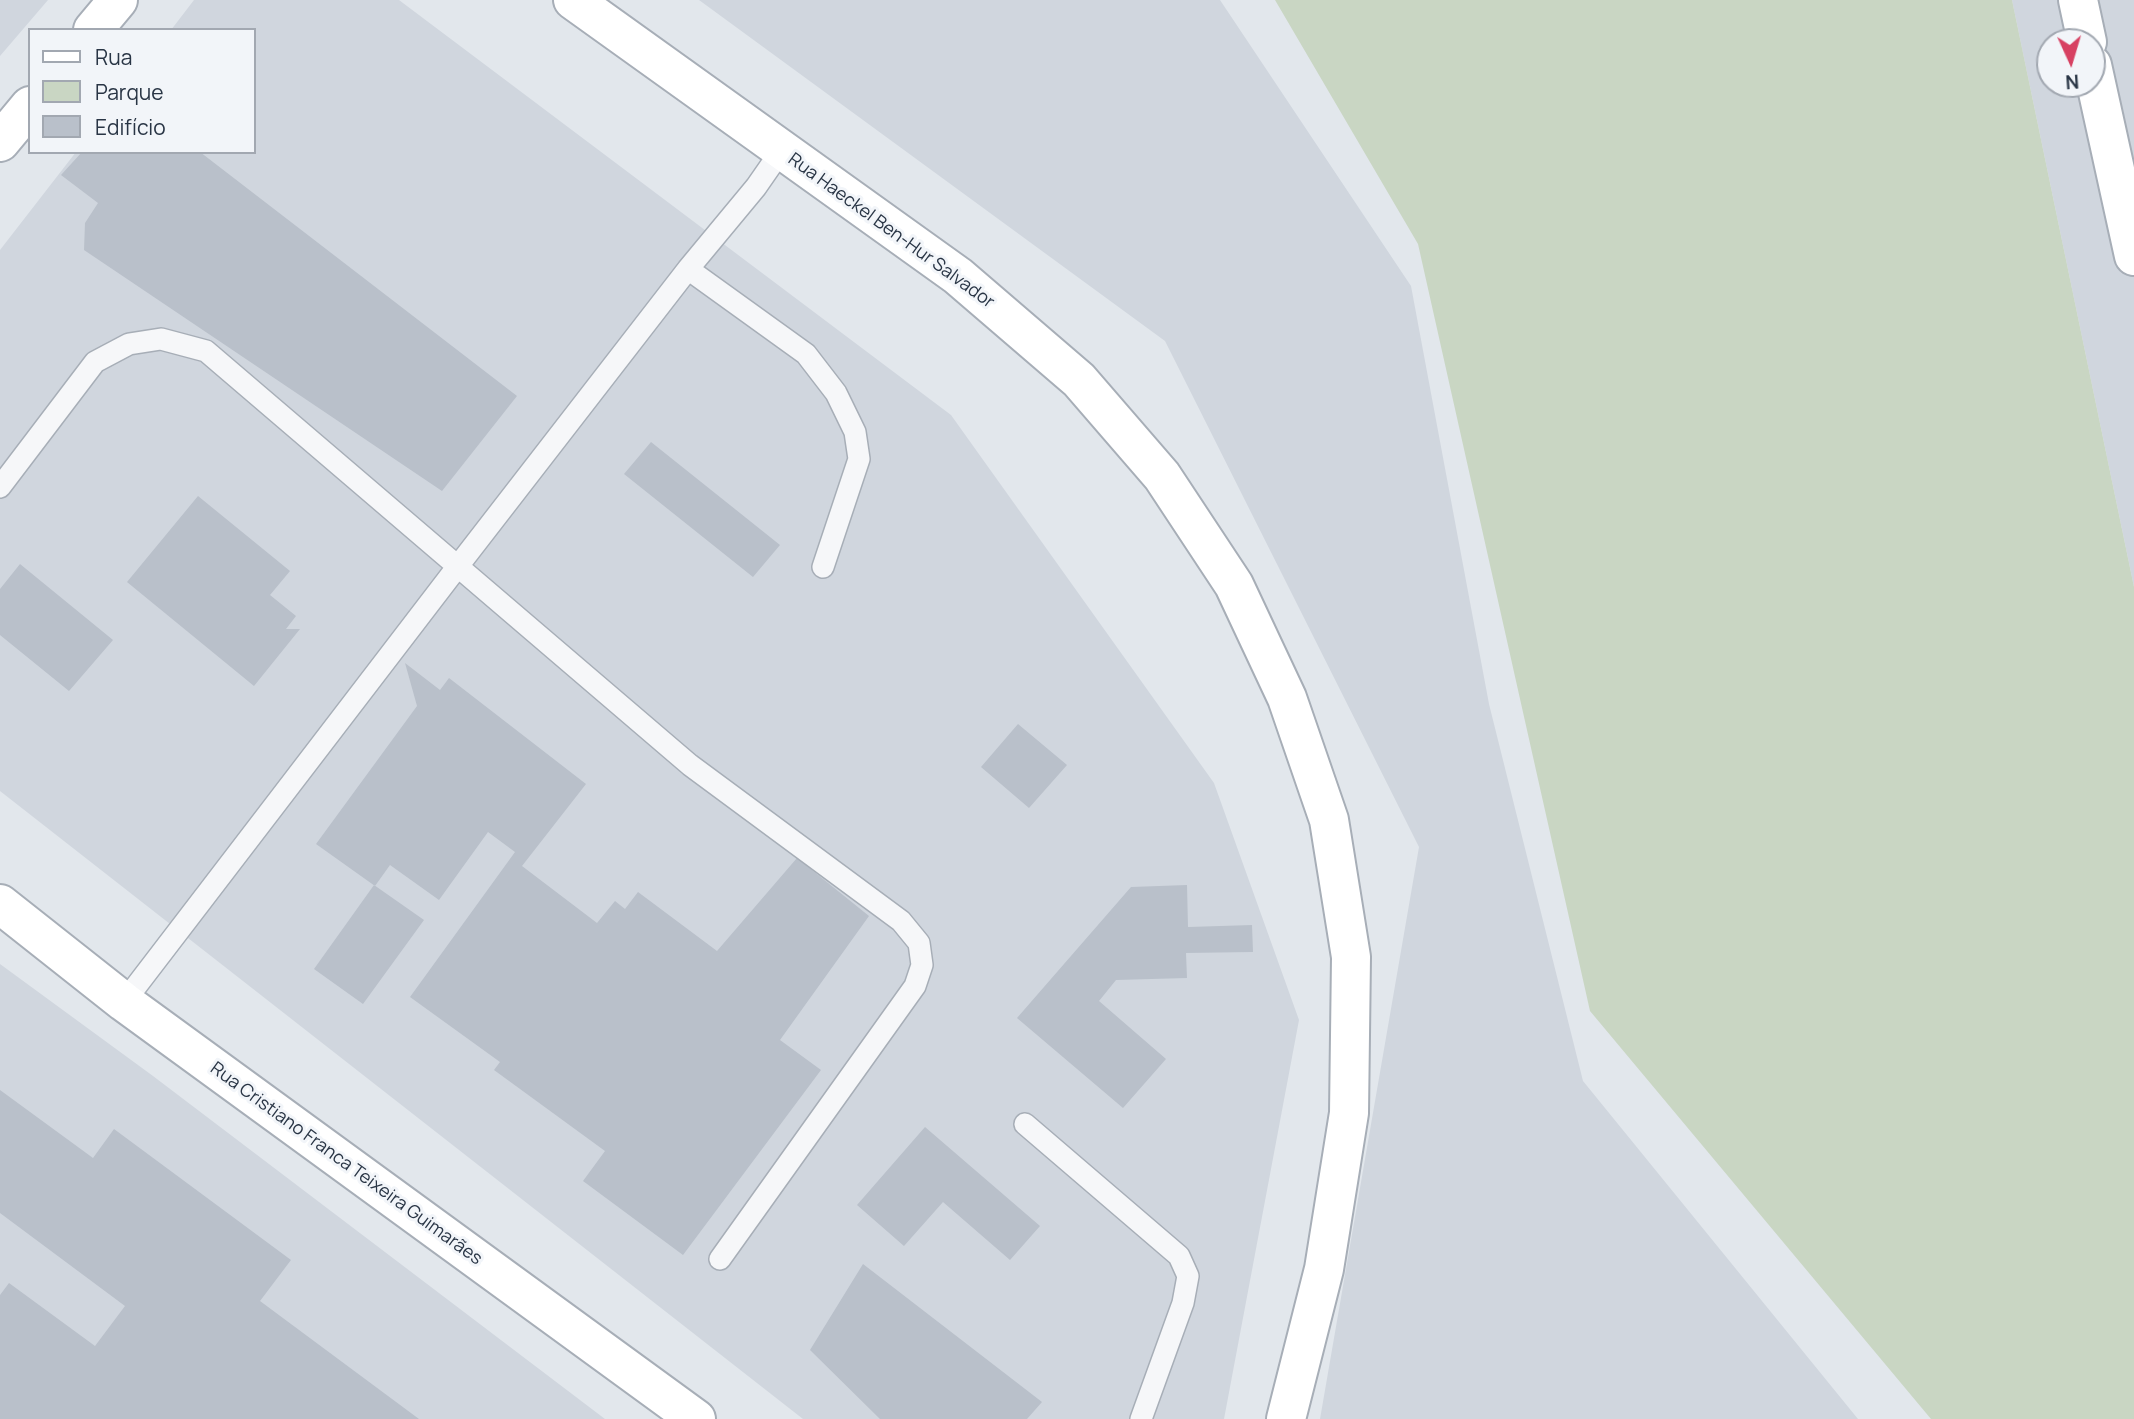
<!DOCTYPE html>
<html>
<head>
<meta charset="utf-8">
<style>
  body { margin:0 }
  #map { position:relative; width:2134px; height:1419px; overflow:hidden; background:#e2e7ec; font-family:Manrope,sans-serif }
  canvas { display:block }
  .legend { position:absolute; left:28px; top:28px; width:228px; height:126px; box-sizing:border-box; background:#f2f5f9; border:2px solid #a2a8b1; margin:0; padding:9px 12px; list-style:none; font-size:21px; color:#293545 }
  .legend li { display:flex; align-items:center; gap:14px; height:35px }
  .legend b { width:35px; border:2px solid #a2a8b1 }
  .north { position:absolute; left:2036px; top:28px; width:70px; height:70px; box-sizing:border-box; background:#f2f5f9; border:2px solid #a2a8b1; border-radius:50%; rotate:176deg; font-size:19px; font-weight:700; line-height:28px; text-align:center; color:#293545 }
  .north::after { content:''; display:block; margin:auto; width:24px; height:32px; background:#d74162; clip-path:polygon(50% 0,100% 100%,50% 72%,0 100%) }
</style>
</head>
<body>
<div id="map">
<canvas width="2134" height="1419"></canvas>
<ul class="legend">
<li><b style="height:9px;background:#fff"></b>Rua</li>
<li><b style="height:19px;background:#c9d6c3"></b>Parque</li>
<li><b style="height:19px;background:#b9c0ca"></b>Edifício</li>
</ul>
<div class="north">N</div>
</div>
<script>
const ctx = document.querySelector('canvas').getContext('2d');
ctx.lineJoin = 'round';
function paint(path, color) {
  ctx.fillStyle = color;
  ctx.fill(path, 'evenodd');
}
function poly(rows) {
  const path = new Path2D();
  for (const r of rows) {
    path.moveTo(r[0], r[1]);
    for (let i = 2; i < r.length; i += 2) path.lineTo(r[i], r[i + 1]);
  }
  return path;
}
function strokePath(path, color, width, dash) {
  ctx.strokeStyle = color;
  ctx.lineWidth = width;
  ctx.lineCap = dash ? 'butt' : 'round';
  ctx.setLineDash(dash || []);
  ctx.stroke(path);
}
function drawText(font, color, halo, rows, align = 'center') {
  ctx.font = font + ' Manrope,sans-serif';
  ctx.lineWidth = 6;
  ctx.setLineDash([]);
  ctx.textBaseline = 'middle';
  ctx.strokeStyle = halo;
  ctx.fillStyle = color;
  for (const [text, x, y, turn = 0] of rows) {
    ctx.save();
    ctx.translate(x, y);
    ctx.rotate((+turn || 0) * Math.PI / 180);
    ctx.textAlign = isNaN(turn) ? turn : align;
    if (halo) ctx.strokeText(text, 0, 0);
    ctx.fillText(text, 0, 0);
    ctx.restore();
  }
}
paint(poly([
  [0,0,48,0,0,56],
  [194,0,399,0,951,415,1214,783,1299,1020,1224,1419,803,1419,0,791,0,250,76,152,254,152,254,30,171,30],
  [699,0,1220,0,1411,286,1489,704,1583,1081,1858,1419,1320,1419,1419,847,1165,341],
  [2012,0,2134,0,2134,587],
  [2050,42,2092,42,2092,84,2050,84],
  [0,964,153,1076,605,1419,0,1419]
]), '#d0d6de');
paint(poly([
  [1275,0,2012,0,2134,587,2134,1419,1931,1419,1590,1011,1418,244]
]), '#c9d6c3');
paint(poly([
  [82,152,200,152,517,396,442,491,84,250,85,223,98,203,61,175],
  [651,442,780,545,753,577,624,474],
  [198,496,290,571,270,595,296,616,286,629,300,629,254,686,127,582],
  [20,564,113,640,69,691,0,635,0,589],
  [405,663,440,690,449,678,586,784,522,866,597,923,615,901,625,909,638,892,717,951,797,858,869,916,780,1040,821,1070,683,1255,583,1181,605,1151,494,1070,500,1062,410,997,515,852,488,832,439,900,390,865,375,886,316,844,417,706],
  [1018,724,1067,765,1029,808,981,767],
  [374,885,424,920,363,1004,314,969],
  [1187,885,1188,927,1252,925,1253,952,1186,953,1187,978,1116,980,1099,1001,1166,1059,1123,1108,1017,1018,1131,887],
  [0,1090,93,1158,114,1129,291,1260,260,1301,419,1419,0,1419,0,1295,9,1283,95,1346,125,1306,0,1213],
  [925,1127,1040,1226,1010,1260,943,1202,904,1246,857,1205],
  [863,1264,1042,1402,1027,1419,880,1419,810,1350]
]), '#b9c0ca');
const lane = poly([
  [688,269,806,354,836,393,855,432,859,459,823,567],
  [0,487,95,362,129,344,161,339,206,351,690,765,901,921,919,943,922,965,915,986,720,1259],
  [124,1002,458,566,688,269,756,187,781,151],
  [1025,1124,1179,1256,1188,1276,1183,1303,1141,1419]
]);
const secondary = poly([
  [573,0,958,276,1079,380,1162,476,1234,585,1287,698,1329,820,1351,957,1349,1113,1324,1269,1286,1419],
  [2078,0,2087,42],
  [93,30,118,0],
  [2092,65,2134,256],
  [0,142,30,106],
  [0,904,124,1002,696,1419]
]);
strokePath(lane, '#a7aeb7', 24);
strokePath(secondary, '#a7aeb7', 42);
strokePath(lane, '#f6f7f9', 21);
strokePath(secondary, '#fff', 38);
drawText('18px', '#293545', '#f2f5f9', [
  ["Rua Haeckel Ben-Hur Salvador",891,231,36],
  ["Rua Cristiano Franca Teixeira Guimarães",346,1164,36]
]);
</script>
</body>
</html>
